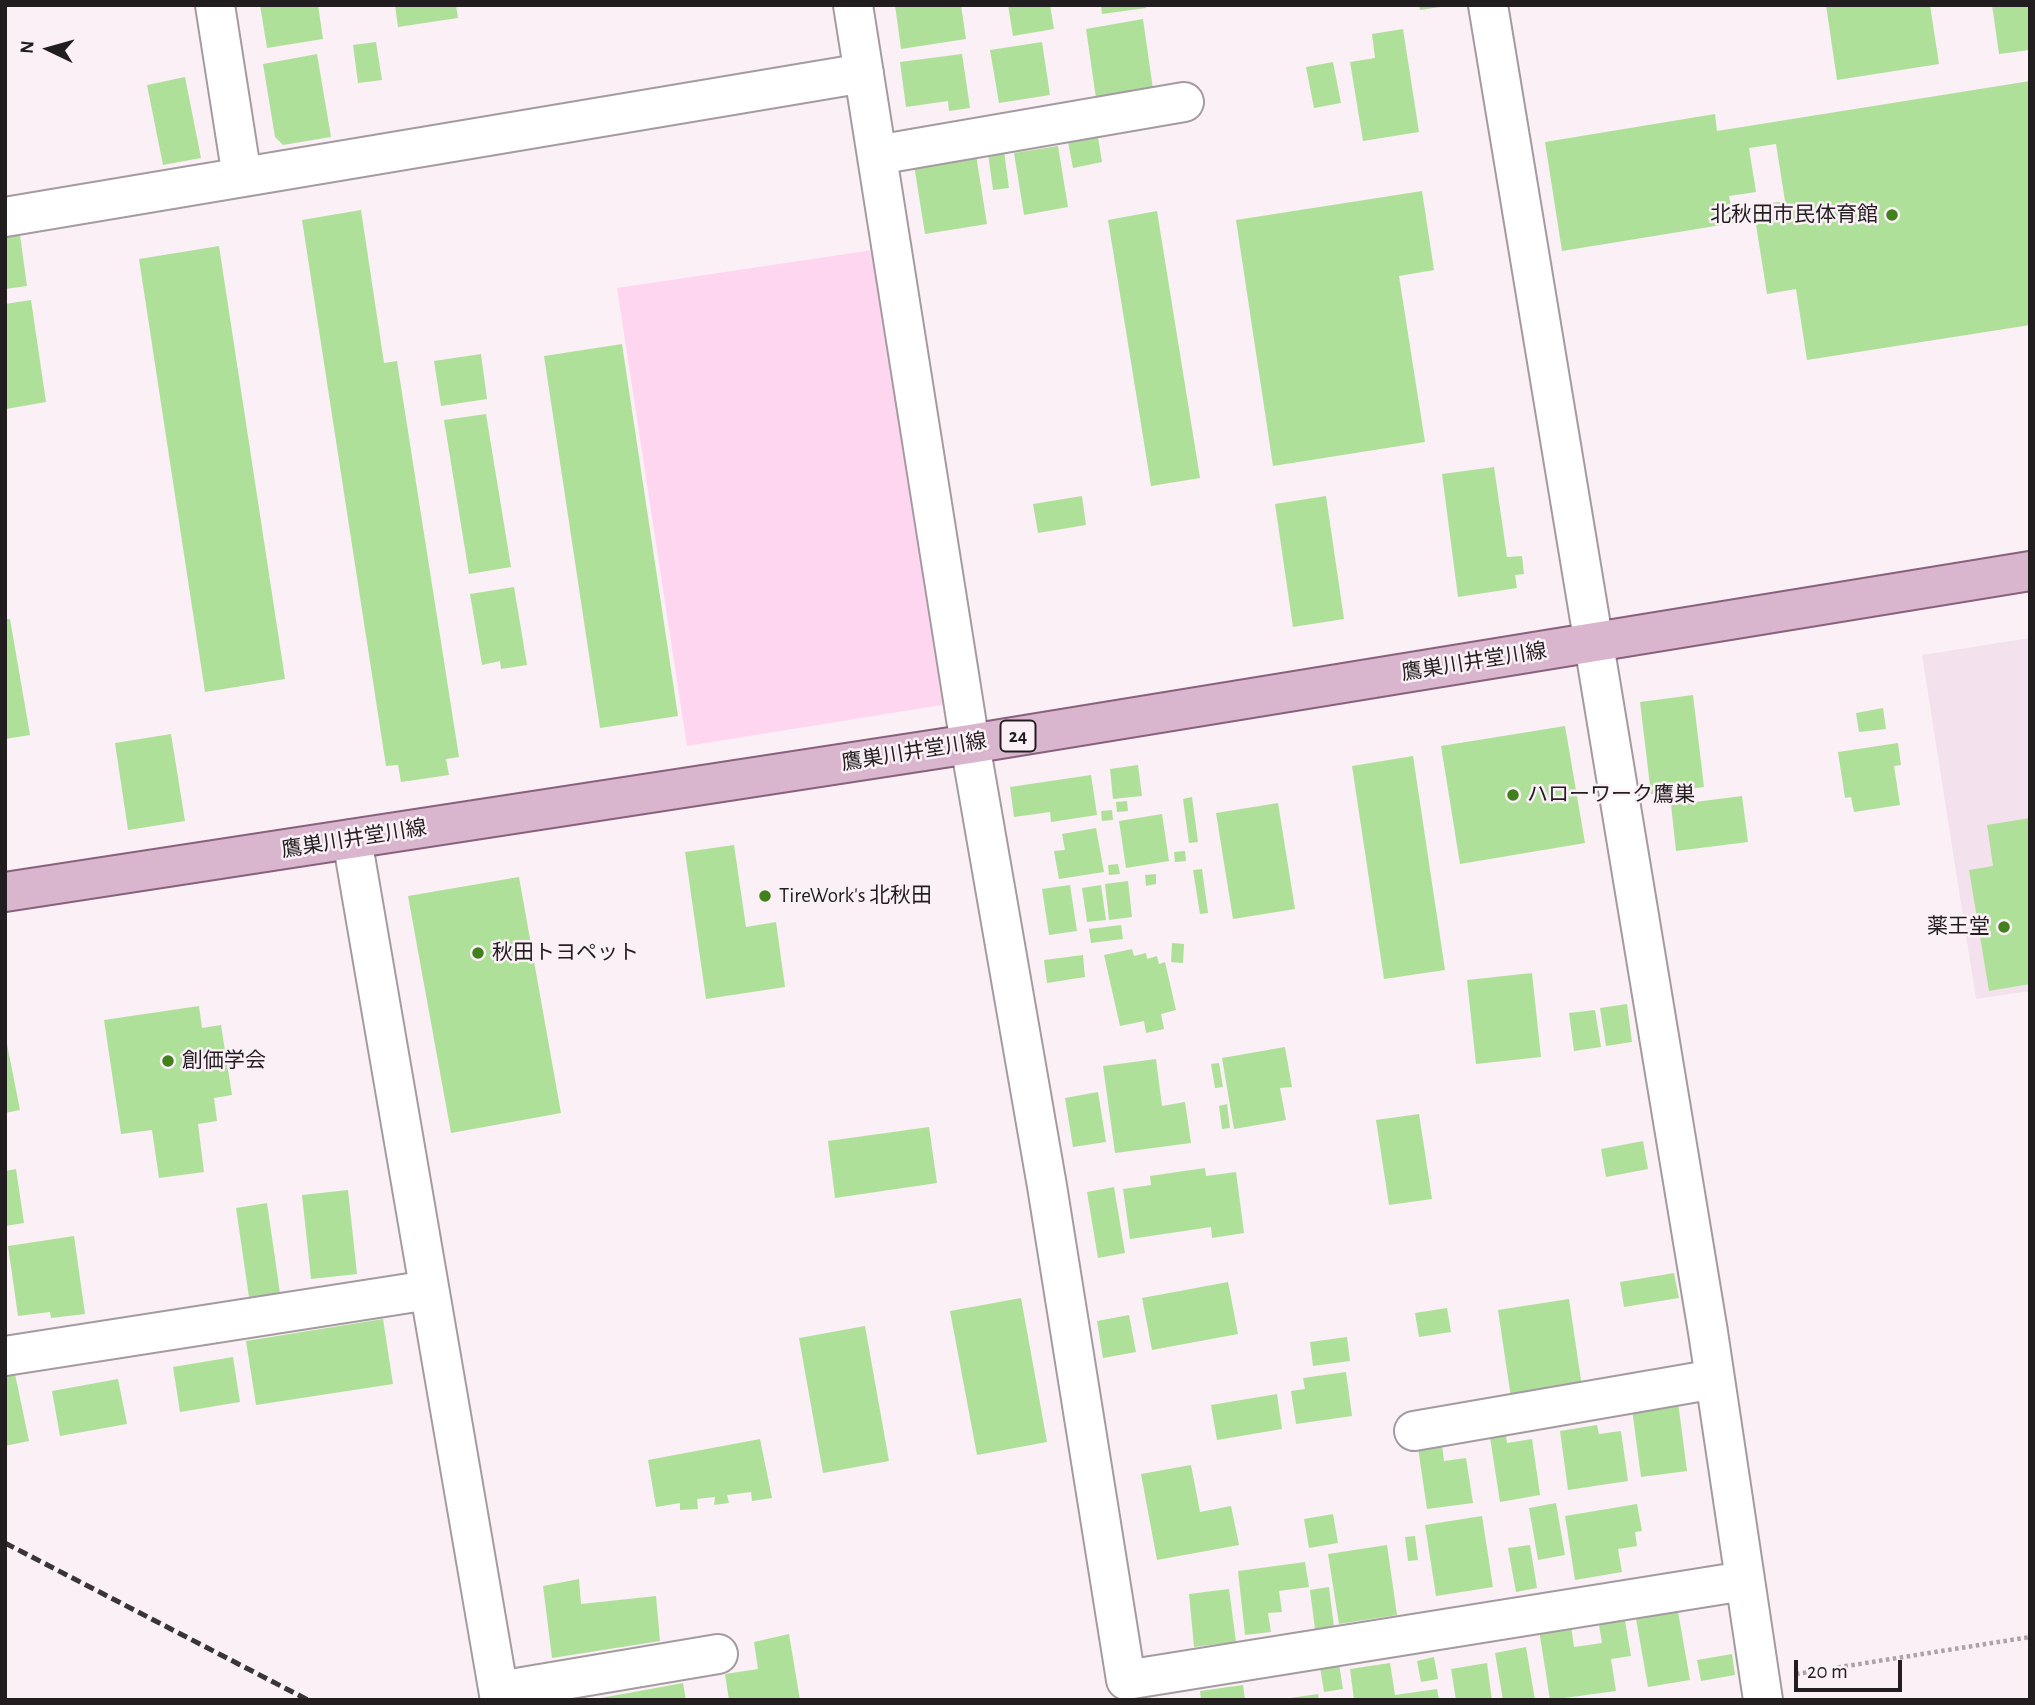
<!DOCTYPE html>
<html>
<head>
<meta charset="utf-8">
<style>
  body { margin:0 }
  #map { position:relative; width:2035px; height:1705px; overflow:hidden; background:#faf0f6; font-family:"Alegreya Sans",sans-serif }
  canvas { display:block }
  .frame { position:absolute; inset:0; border:7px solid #221e20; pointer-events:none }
  .north { position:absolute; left:14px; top:14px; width:70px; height:70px; -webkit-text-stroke:5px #faf0f6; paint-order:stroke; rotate:275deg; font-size:19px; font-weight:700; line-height:28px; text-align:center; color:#221e20 }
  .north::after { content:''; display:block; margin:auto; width:24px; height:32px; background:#221e20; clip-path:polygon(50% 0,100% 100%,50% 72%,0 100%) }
  .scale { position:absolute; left:1794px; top:1660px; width:108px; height:32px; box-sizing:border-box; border:4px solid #221e20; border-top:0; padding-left:9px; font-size:21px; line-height:24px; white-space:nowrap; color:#221e20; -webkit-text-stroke:5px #faf0f6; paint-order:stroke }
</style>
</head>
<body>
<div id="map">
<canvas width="2035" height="1705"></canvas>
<div class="frame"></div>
<div class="north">N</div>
<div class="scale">20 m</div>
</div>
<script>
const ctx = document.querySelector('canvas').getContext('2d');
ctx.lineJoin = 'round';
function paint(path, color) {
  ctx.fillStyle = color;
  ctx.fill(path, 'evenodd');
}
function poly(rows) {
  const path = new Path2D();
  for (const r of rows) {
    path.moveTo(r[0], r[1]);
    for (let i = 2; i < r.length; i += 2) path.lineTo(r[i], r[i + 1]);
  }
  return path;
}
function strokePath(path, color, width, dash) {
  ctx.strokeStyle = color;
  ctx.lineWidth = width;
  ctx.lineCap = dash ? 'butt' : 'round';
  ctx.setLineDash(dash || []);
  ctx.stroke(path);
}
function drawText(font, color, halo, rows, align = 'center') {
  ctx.font = font + ' "Alegreya Sans","Noto Sans JP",sans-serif';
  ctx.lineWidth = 5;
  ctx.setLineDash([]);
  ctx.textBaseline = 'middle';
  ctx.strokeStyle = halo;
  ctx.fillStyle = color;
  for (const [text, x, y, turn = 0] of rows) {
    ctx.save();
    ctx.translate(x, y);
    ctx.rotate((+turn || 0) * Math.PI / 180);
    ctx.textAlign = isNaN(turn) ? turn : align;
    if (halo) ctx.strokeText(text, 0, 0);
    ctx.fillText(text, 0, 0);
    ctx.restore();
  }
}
paint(poly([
  [2030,638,2030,991,1976,999,1922,655]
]), '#f3e2ed');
paint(poly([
  [873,250,948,704,687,746,617,288]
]), '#ffd6f0');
paint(poly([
  [260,5,318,5,323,39,267,48],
  [395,5,456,5,458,18,398,27],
  [895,5,961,5,966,39,901,49],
  [1008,5,1050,5,1054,29,1013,36],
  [1101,5,1146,5,1146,8,1102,14],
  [1419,5,1440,5,1440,7,1420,10],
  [1826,5,1930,5,1939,64,1837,80],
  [1992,5,2030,5,2030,50,1999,54],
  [1143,19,1154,96,1097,105,1086,29],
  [1403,29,1419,132,1363,141,1350,62,1375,58,1372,34],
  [376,42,382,80,358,83,353,45],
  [1042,42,1050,95,999,103,990,50],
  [317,54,331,137,283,145,275,137,263,64],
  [962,54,970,108,949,111,948,101,906,107,900,62],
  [1333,62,1341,103,1314,108,1306,67],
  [185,77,201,158,163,165,147,85],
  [2030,81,2030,325,1807,360,1796,289,1767,294,1753,206,1785,201,1776,144,1749,148,1756,192,1729,196,1734,223,1562,251,1545,142,1715,114,1717,131],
  [1097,131,1102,162,1073,168,1067,137],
  [1003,143,1009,188,993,190,987,146],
  [1058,146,1068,207,1024,215,1014,153],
  [976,155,987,224,925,234,914,165],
  [1422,191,1434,270,1399,276,1425,442,1273,466,1236,220],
  [361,210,384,363,397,361,459,757,446,759,449,775,401,782,398,765,386,766,302,220],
  [1157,211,1200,478,1151,486,1108,220],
  [20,235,27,286,5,289,5,237],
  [219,246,285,679,205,692,139,259],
  [31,300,46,402,6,409,5,304],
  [622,344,678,716,600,728,544,356],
  [481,354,487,399,441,406,434,361],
  [486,414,511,567,469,574,444,420],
  [1494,467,1507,557,1522,556,1524,574,1515,575,1517,588,1458,597,1442,474],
  [1082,496,1086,525,1038,533,1033,504],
  [1326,496,1344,619,1293,627,1275,504],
  [514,587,527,665,501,669,500,661,482,665,470,594],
  [5,619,10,619,30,735,5,739],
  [1693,695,1704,787,1651,794,1640,702],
  [1883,708,1886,729,1859,732,1856,713],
  [1565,726,1585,843,1460,864,1441,746],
  [171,734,185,821,128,830,115,743],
  [1898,743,1901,765,1894,766,1900,805,1854,812,1851,797,1845,798,1838,752],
  [1413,756,1445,970,1384,979,1352,766],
  [1138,765,1142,796,1113,799,1110,769],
  [1091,775,1097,815,1051,822,1050,812,1014,817,1010,787],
  [1742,796,1748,842,1676,851,1671,805],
  [1192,797,1198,842,1189,843,1183,799],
  [1127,801,1128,811,1117,812,1116,802],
  [1278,803,1295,909,1233,919,1216,813],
  [1112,810,1113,820,1102,821,1101,811],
  [1162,814,1169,861,1126,868,1119,821],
  [2030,818,2030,984,1989,991,1969,870,1993,866,1987,825],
  [1096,828,1104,872,1059,879,1054,851,1065,850,1062,834],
  [734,845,746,927,776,922,785,987,706,999,685,852],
  [1185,851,1186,861,1175,862,1174,852],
  [1118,864,1120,874,1109,875,1108,865],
  [1202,869,1208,913,1200,914,1193,870],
  [1156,874,1156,884,1146,886,1145,875],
  [519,877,561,1113,451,1133,408,896],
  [1128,881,1132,917,1109,920,1105,884],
  [1070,885,1077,931,1049,935,1042,889],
  [1101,885,1106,920,1087,922,1082,888],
  [1121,925,1123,939,1091,943,1089,929],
  [1172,943,1184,944,1183,963,1171,962],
  [1132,949,1134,956,1146,953,1147,959,1157,956,1159,964,1165,962,1176,1010,1161,1014,1164,1029,1146,1033,1144,1021,1120,1026,1104,955],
  [1083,955,1085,977,1047,983,1044,960],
  [1532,973,1541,1057,1476,1064,1467,980],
  [1627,1004,1632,1042,1606,1046,1600,1008],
  [199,1006,202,1028,221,1025,232,1095,214,1098,217,1121,198,1124,204,1172,159,1178,152,1130,121,1134,104,1020],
  [1595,1010,1601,1047,1574,1051,1569,1013],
  [5,1034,20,1110,5,1113],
  [1285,1047,1292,1087,1280,1088,1286,1120,1234,1129,1222,1058],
  [1156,1059,1162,1106,1185,1102,1191,1143,1115,1153,1103,1066],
  [1219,1063,1223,1087,1215,1088,1211,1064],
  [1098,1092,1106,1142,1073,1147,1065,1098],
  [1227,1104,1230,1128,1222,1129,1219,1106],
  [1419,1114,1432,1199,1389,1205,1376,1120],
  [929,1127,937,1183,835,1198,828,1141],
  [1643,1141,1648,1169,1606,1177,1601,1149],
  [1205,1168,1206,1176,1236,1172,1244,1233,1212,1238,1211,1227,1130,1239,1123,1189,1151,1185,1150,1176],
  [16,1169,24,1223,5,1226,5,1171],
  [1114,1187,1125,1253,1098,1258,1087,1192],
  [348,1190,357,1274,311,1279,302,1195],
  [267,1203,280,1293,249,1297,236,1208],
  [74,1236,85,1314,51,1318,50,1312,18,1316,8,1246],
  [1674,1273,1679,1298,1624,1307,1620,1282],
  [1228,1282,1238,1334,1152,1350,1142,1298],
  [1021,1298,1047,1442,977,1455,950,1311],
  [1569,1299,1582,1387,1511,1398,1498,1310],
  [1447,1308,1451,1332,1419,1337,1415,1313],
  [1129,1315,1136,1352,1103,1358,1097,1321],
  [383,1319,393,1384,256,1405,246,1341],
  [865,1326,889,1461,823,1473,799,1338],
  [1347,1337,1350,1361,1313,1366,1310,1342],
  [233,1357,240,1402,180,1412,173,1367],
  [1346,1372,1352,1416,1296,1424,1291,1391,1305,1389,1303,1378],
  [15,1374,29,1441,5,1446,5,1376],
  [118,1379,127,1424,60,1436,52,1391],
  [1277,1394,1282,1429,1217,1440,1211,1405],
  [1678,1402,1687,1471,1641,1477,1632,1409],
  [1597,1425,1599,1434,1621,1431,1628,1481,1568,1490,1560,1431],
  [1505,1428,1507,1443,1532,1439,1540,1495,1500,1502,1489,1431],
  [760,1439,772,1498,752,1501,751,1492,727,1495,729,1503,714,1505,715,1497,697,1499,698,1509,680,1510,680,1503,656,1507,648,1460],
  [1442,1445,1444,1461,1466,1458,1473,1503,1427,1509,1418,1448],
  [1191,1465,1200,1512,1231,1506,1239,1545,1157,1560,1141,1474],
  [1556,1503,1565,1555,1538,1560,1529,1508],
  [1637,1504,1642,1531,1635,1532,1637,1546,1618,1549,1622,1572,1575,1580,1565,1516],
  [1333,1514,1338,1543,1309,1548,1304,1519],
  [1482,1516,1493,1587,1436,1596,1425,1525],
  [1415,1536,1418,1560,1408,1561,1405,1537],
  [1387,1545,1397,1615,1339,1624,1328,1554],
  [1530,1545,1537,1588,1516,1592,1508,1548],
  [1305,1562,1309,1587,1279,1591,1282,1612,1268,1613,1271,1632,1245,1635,1238,1571],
  [579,1579,581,1604,656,1596,660,1641,552,1658,543,1586],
  [1329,1587,1334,1627,1315,1629,1310,1590],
  [1229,1589,1236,1642,1194,1647,1189,1594],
  [1677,1606,1690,1680,1648,1687,1635,1613],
  [1624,1615,1631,1656,1611,1659,1616,1691,1550,1700,1539,1630,1571,1625,1574,1647,1602,1643,1598,1619],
  [789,1634,800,1700,729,1700,725,1674,758,1669,754,1642],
  [1526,1647,1535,1700,1503,1700,1495,1653],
  [1732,1654,1735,1675,1701,1681,1697,1660],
  [1338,1657,1343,1689,1324,1692,1319,1661],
  [1434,1657,1438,1679,1421,1682,1417,1661],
  [1390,1663,1395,1695,1437,1689,1439,1700,1354,1700,1350,1669],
  [1487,1663,1492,1700,1456,1700,1451,1669],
  [683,1683,686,1700,601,1700,601,1698],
  [1243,1685,1245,1700,1201,1700,1200,1691],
  [1318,1694,1319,1700,1290,1700,1290,1698]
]), '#afe099');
const minor = poly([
  [215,5,242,177],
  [853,5,970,744,1047,1186,1126,1680,1744,1581],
  [1488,5,1708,1332,1763,1700],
  [877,155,1184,102],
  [5,217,864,73],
  [352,839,500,1700],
  [5,1356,429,1290],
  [1414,1431,1715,1379],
  [499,1691,718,1654]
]);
const major = poly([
  [5,892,970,744,2030,571]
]);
strokePath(minor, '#a49ba1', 42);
strokePath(major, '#89617c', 42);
strokePath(poly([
  [1796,1674,2030,1637]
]), '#aba3a8', 4.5, [3.5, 3.5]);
strokePath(minor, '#fff', 38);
strokePath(major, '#dab6ce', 38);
strokePath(poly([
  [5,1543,308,1700]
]), '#393537', 5, [10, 5]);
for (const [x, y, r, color] of [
  [1892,215,7,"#427f1d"],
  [1513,795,7,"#427f1d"],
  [765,896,7,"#427f1d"],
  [2004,927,7,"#427f1d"],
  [478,953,7,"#427f1d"],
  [168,1061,7,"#427f1d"]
]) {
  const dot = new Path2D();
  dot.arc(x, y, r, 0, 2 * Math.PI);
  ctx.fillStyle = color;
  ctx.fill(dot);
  strokePath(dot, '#faf0f6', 2.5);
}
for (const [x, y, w] of [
  [1018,736,35]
]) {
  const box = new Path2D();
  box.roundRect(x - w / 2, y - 15.5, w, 31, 5);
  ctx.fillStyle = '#faf0f6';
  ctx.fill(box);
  strokePath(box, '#221e20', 2);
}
drawText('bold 19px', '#221e20', null, [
  ["24",1018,736]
]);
drawText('21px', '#221e20', '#faf0f6', [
  ["北秋田市民体育館",1878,215,"right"],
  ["ハローワーク鷹巣",1527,795],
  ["TireWork's 北秋田",779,896],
  ["薬王堂",1990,927,"right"],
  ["秋田トヨペット",492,953],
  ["創価学会",182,1061]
], 'left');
drawText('21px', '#221e20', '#faf0f6', [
  ["鷹巣川井堂川線",1474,662,-9],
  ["鷹巣川井堂川線",914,752,-9],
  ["鷹巣川井堂川線",354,839,-9]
]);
</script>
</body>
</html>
